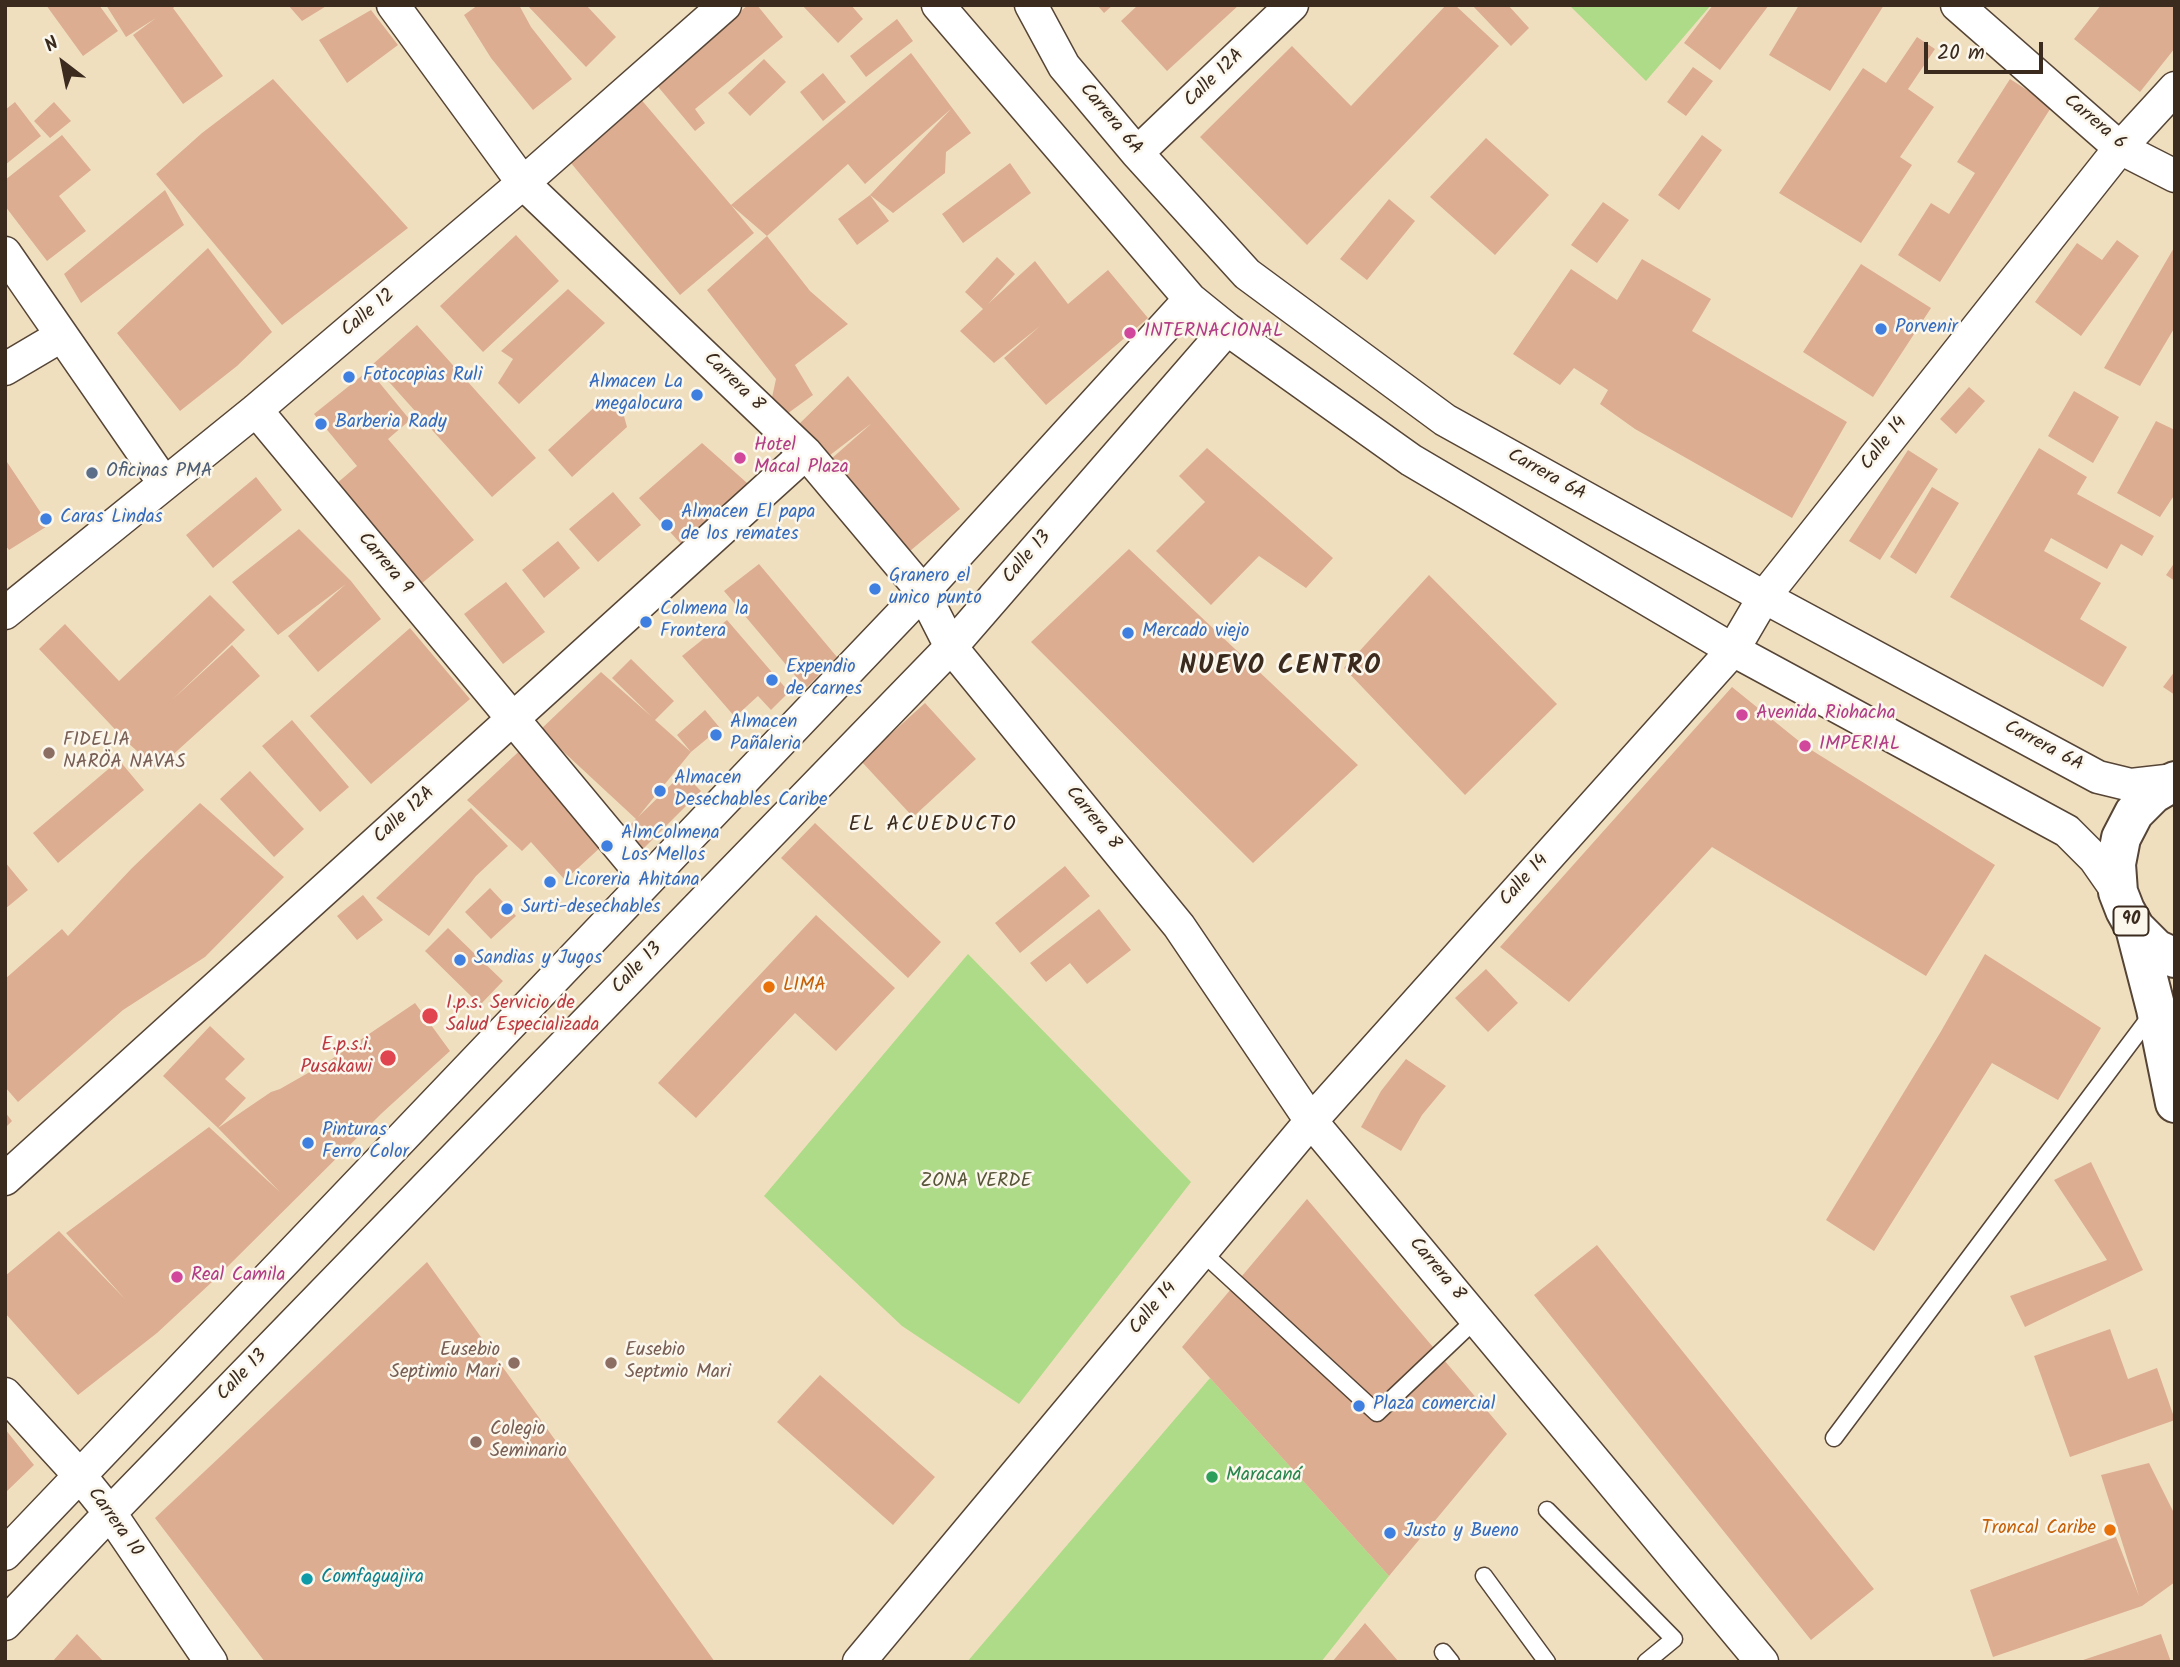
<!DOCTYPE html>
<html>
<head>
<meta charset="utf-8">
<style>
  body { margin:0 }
  #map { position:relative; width:2180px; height:1667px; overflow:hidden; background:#f0dfbf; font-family:Kalam,sans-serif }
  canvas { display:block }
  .frame { position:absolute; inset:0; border:7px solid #3b2a1e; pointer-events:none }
  .north { position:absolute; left:28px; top:28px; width:70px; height:70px; -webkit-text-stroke:5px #fbf7ec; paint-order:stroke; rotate:328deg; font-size:19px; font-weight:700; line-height:28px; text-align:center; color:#3b2a1e }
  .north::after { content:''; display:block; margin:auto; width:24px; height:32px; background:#3b2a1e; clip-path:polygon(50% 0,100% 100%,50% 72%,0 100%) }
  .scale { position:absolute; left:1924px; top:42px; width:119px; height:32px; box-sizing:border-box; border:4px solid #3b2a1e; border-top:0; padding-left:9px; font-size:21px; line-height:24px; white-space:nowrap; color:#3b2a1e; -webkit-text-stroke:5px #fbf7ec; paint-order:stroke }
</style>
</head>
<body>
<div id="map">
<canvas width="2180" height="1667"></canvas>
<div class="frame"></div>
<div class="north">N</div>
<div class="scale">20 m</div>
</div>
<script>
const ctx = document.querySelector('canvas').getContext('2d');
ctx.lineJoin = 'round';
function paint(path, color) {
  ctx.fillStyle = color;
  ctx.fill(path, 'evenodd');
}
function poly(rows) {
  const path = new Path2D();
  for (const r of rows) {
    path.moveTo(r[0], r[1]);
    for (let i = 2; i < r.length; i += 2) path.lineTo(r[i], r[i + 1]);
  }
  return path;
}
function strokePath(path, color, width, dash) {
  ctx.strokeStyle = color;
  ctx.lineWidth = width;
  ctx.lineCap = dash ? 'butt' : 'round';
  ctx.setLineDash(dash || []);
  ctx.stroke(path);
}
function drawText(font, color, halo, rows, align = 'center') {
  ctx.font = font + ' Kalam,sans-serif';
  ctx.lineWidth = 5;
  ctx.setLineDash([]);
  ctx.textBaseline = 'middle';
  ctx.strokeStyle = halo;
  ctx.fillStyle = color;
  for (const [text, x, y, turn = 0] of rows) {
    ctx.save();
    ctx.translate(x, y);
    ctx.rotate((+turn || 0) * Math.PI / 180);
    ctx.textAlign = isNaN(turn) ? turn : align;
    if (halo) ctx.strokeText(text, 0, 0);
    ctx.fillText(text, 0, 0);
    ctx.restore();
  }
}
paint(poly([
  [1569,5,1711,5,1646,81],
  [968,954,1191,1182,1019,1404,902,1326,764,1196],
  [1210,1378,1389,1576,1321,1662,967,1662]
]), '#aedb87');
paint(poly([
  [46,5,99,5,118,31,83,56],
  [106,5,177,5,173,8,223,76,183,104,133,35,156,18,126,37],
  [288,5,328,5,302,21],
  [478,5,519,5,531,27,572,79,533,110,491,58,464,15],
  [527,5,586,5,616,37,586,67],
  [748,5,757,5,783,37,695,109,705,123,695,131,655,83],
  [802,5,851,5,863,19,838,43],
  [1097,5,1113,5,1104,13],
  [1138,5,1239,5,1167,71,1121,21],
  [1446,5,1455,5,1499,46,1307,245,1200,137,1292,46,1351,106],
  [1472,5,1508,5,1529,28,1511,46],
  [1713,5,1769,5,1720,70,1684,43],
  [1799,5,1884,5,1830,91,1769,55],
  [2101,5,2175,5,2175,48,2140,92,2074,39],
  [371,10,398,45,347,83,319,40],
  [897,19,913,41,866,77,850,56],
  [1917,37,1935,49,1908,89,1934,107,1900,157,1912,165,1861,243,1779,193,1863,68,1886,83],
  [911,53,971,133,946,152,945,173,893,213,870,195,889,221,857,245,838,219,870,195,951,109,865,184,848,164,767,236,731,205,754,233,680,295,566,157,639,97,731,205],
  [764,59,786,82,750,116,728,93],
  [1693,67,1713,81,1686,116,1667,102],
  [823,73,846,102,823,121,800,92],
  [273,79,408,228,282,325,156,174,202,133],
  [2010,79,2052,106,1940,282,1898,255,1931,203,1949,214,1975,173,1957,162],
  [15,102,41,136,5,165,5,110],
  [54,102,71,121,50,138,34,121],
  [62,135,91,170,59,196,86,231,47,261,5,206,5,180],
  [1702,135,1722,150,1679,210,1658,195],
  [1486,138,1549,195,1495,255,1430,197],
  [1010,163,1031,193,963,243,942,214],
  [165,190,184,225,81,303,64,274],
  [1389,199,1415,221,1367,280,1340,259],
  [1603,202,1629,220,1597,263,1571,245],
  [516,235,559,281,483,352,440,306],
  [767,236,810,291,848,324,795,365,813,395,780,419,771,402,776,379,707,290],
  [2117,240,2139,256,2081,336,2035,302,2077,243,2102,260],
  [2175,246,2175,327,2140,386,2104,368],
  [208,248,272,332,237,366,180,411,117,333],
  [997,257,1015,274,988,304,1035,261,1068,304,1108,270,1148,318,1046,405,1004,358,1040,326,994,363,960,331,983,309,965,292],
  [1642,259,1711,299,1692,331,1847,422,1792,518,1635,429,1600,404,1608,390,1574,368,1560,385,1513,354,1571,269,1617,300],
  [1861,264,1931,308,1873,397,1803,352],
  [568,289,605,323,519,404,498,383,513,359,501,351],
  [417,325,536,458,492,497,373,364],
  [369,370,410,420,388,439,474,540,421,584,336,484,357,466,314,414],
  [848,376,960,509,910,551,831,459,872,423,821,462,795,428],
  [1969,387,1985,401,1956,434,1940,419],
  [2074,391,2119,417,2093,463,2048,436],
  [601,401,622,409,627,427,572,477,548,450],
  [2156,421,2175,430,2175,494,2160,517,2117,493],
  [702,443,755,490,681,544,639,498],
  [1207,448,1333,558,1306,588,1259,556,1211,605,1156,551,1205,502,1179,476],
  [2039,448,2087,477,2077,494,2154,536,2142,556,2121,544,2107,569,2051,538,2044,551,2101,583,2080,619,2127,647,2103,687,1950,597],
  [1908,450,1938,469,1880,560,1849,541],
  [5,459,49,525,9,550,5,545],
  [256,477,282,510,213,568,186,535],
  [1932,487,1959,503,1916,574,1890,557],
  [613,492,641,525,598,562,569,529],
  [299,529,351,581,381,619,318,672,288,636,346,584,278,635,232,582],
  [558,541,580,568,544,598,522,570],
  [1129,549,1358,765,1253,863,1031,642],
  [2175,562,2175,581,2166,575],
  [759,564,837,657,807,687,798,679,724,591],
  [1429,575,1557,704,1465,795,1344,668],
  [506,582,545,632,503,664,464,614],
  [210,595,245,630,172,700,232,645,260,676,157,769,127,742,39,649,65,624,119,681],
  [727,620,789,692,771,710,758,696,735,717,682,656],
  [410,628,470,699,371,784,310,716],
  [631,659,674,701,655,720,691,752,638,817,683,773,701,791,641,851,622,833,636,819,540,730,601,672,652,717,612,678],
  [2175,671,2175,695,2163,687],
  [1732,687,1805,746,1995,865,1926,976,1712,847,1569,1002,1500,947],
  [925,703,976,759,913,817,861,761],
  [705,710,720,728,691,752,677,735],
  [292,720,349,787,320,812,262,746],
  [529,742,603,845,565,880,531,842,522,851,467,800],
  [119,760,144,790,58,863,33,833],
  [250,771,304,829,274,857,220,799],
  [200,803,284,877,205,957,123,1010,18,1102,5,1087,5,979,62,929,68,936,132,868],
  [471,808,508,846,476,876,429,936,376,898],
  [815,823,941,942,908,978,781,858],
  [5,862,28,890,5,909],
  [1065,866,1090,896,1020,953,995,923],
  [490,888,516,916,491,939,465,912],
  [363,895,383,920,357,940,337,916],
  [1099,909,1131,950,1087,984,1070,963,1046,982,1030,963],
  [816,915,895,988,836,1051,795,1013,696,1118,658,1083],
  [448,928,503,981,480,1005,425,951],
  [1985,954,2101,1028,2058,1100,1992,1063,1874,1251,1826,1220,1940,1033],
  [1486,969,1518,1003,1488,1032,1455,998],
  [415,1003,450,1051,382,1113,212,1282,157,1333,78,1395,5,1313,5,1276,59,1231,125,1299,66,1233,209,1127,280,1192,218,1128,271,1092,280,1089,329,1061],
  [210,1026,245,1059,225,1079,246,1098,218,1128,163,1076],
  [1406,1059,1446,1086,1422,1115,1401,1151,1361,1127,1381,1091],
  [5,1112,12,1121,5,1128],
  [2091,1162,2143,1270,2025,1327,2010,1296,2107,1260,2054,1180],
  [1307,1199,1507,1434,1389,1576,1182,1347],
  [1597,1245,1874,1589,1811,1640,1534,1295],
  [427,1262,715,1662,265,1662,155,1518],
  [2110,1329,2128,1379,2157,1368,2175,1420,2070,1457,2034,1356],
  [820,1375,935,1477,893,1525,777,1422],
  [5,1429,34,1465,5,1493],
  [2149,1463,2175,1515,2175,1582,2142,1606,1993,1657,1970,1590,2116,1537,2139,1596,2101,1475],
  [1365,1623,1399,1662,1332,1662],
  [77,1634,104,1662,52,1662],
  [2161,1634,2171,1662,2080,1662,2080,1661]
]), '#dcad91');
const service = poly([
  [1202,1252,1377,1413,1476,1319],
  [1834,1438,2152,1014],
  [1547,1510,1674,1639,1646,1662],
  [1484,1576,1547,1662],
  [1443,1652,1451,1662]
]);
const minor = poly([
  [393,5,523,183,806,453,923,592,951,647,1179,926,1311,1121,1762,1662],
  [938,5,1190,299,1227,329,1411,460,1733,650,2067,831,2095,859,2118,892],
  [1031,5,1064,66,1137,153,1247,274,1445,420,1764,597,2098,777,2131,785,2175,780],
  [1957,5,2120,148,2175,176],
  [1137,153,1292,5],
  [5,253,164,483],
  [5,369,61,336],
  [256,410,647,880],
  [5,613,256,410,523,183,725,5],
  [5,1179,806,453],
  [5,1394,81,1477,110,1513,211,1662],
  [5,1554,923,592,1190,299],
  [5,1624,110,1513,951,647,1227,329],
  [859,1662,1311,1121,1733,650,1764,597,2120,148,2175,88]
]);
const trunk = poly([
  [2175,781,2153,794,2134,813,2121,838,2116,864,2118,892,2125,910,2135,928,2156,949,2175,958],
  [2135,928,2156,1009,2175,1103]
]);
strokePath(service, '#564536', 19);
strokePath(minor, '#564536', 35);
strokePath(trunk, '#564536', 42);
strokePath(service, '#fff', 16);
strokePath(minor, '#fff', 32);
strokePath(trunk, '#fff', 38);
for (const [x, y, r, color] of [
  [1881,329,7,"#3f7fe0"],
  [1130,333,7,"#d1479c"],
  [349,377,7,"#3f7fe0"],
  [697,395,7,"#3f7fe0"],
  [321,424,7,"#3f7fe0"],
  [740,458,7,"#d1479c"],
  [92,473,7,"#5c6f8a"],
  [46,519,7,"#3f7fe0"],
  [667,525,7,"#3f7fe0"],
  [875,589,7,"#3f7fe0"],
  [646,622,7,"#3f7fe0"],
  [1128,633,7,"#3f7fe0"],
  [772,680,7,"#3f7fe0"],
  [1742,715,7,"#d1479c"],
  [716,735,7,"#3f7fe0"],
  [1805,746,7,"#d1479c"],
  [49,753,7,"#8d6e63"],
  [660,791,7,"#3f7fe0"],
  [607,846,7,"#3f7fe0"],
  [550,882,7,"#3f7fe0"],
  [507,909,7,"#3f7fe0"],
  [460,960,7,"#3f7fe0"],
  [769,987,7,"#e8710a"],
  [430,1016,9,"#e0444e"],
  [388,1058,9,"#e0444e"],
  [308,1143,7,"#3f7fe0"],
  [177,1277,7,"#d1479c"],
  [514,1363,7,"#8d6e63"],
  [611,1363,7,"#8d6e63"],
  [1359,1406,7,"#3f7fe0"],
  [476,1442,7,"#8d6e63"],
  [1212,1477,7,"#2e9e5b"],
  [2110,1530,7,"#e8710a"],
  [1390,1533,7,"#3f7fe0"],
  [307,1579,7,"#0f9aa8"]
]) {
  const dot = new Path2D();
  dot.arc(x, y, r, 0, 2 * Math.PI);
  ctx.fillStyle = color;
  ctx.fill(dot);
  strokePath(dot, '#fbf7ec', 2.5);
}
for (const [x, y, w] of [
  [2131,921,35]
]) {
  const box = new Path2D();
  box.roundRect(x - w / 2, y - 14.5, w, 29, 5);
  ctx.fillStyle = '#fbf7ec';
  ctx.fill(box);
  strokePath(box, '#3b2a1e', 2);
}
drawText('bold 18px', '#3b2a1e', null, [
  ["90",2131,921]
]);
drawText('19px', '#3b2a1e', '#fbf7ec', [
  ["Calle 12A",1215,79,-44],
  ["Carrera 6A",1110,120,50],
  ["Carrera 6",2094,123,40],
  ["Calle 12",369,314,-40],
  ["Carrera 8",733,383,44],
  ["Calle 14",1885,444,-52],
  ["Carrera 6A",1546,476,29],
  ["Calle 13",1028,558,-49],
  ["Carrera 9",384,564,50],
  ["Carrera 6A",2043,747,28],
  ["Calle 12A",405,816,-42],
  ["Carrera 8",1092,819,51],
  ["Calle 14",1525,881,-48],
  ["Calle 13",638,969,-46],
  ["Carrera 8",1436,1270,50],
  ["Calle 14",1154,1309,-50],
  ["Calle 13",243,1376,-46],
  ["Carrera 10",114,1523,54]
]);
drawText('19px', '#366cbe', '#fbf7ec', [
  ["Porvenir",1895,329],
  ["Fotocopias Ruli",363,377],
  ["Almacen La",683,384,"right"],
  ["megalocura",683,406,"right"],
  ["Barberia Rady",335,424],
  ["Almacen El papa",681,514],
  ["de los remates",681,536],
  ["Caras Lindas",60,519],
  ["Granero el",889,578],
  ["unico punto",889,600],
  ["Colmena la",660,611],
  ["Frontera",660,633],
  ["Mercado viejo",1142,633],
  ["Expendio",786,669],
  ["de carnes",786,691],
  ["Almacen",730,724],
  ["Pañaleria",730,746],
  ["Almacen",674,780],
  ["Desechables Caribe",674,802],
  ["AlmColmena",621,835],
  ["Los Mellos",621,857],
  ["Licoreria Ahitana",564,882],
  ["Surti-desechables",521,909],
  ["Sandias y Jugos",474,960],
  ["Pinturas",322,1132],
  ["Ferro Color",322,1154],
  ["Plaza comercial",1373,1406],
  ["Justo y Bueno",1404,1533]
], 'left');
drawText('19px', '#b23c85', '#fbf7ec', [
  ["INTERNACIONAL",1144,333],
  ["Hotel",754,447],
  ["Macal Plaza",754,469],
  ["Avenida Riohacha",1756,715],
  ["IMPERIAL",1819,746],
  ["Real Camila",191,1277]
], 'left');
drawText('19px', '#4e5e75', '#fbf7ec', [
  ["Oficinas PMA",106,473]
], 'left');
drawText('19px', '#785e54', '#fbf7ec', [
  ["FIDELIA",63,742],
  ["NARÖA NAVAS",63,764],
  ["Eusebio",500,1352,"right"],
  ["Septimio Mari",500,1374,"right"],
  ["Eusebio",625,1352],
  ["Septmio Mari",625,1374],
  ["Colegio",490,1431],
  ["Seminario",490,1453]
], 'left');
drawText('19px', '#c56008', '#fbf7ec', [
  ["LIMA",783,987],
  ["Troncal Caribe",2096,1530,"right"]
], 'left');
drawText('19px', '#be3a42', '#fbf7ec', [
  ["I.p.s. Servicio de",446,1005],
  ["Salud Especializada",446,1027],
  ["E.p.s.i.",372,1047,"right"],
  ["Pusakawi",372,1069,"right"]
], 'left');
drawText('19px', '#585638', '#fbf7ec', [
  ["ZONA VERDE",976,1183]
]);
drawText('19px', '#27864d', '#fbf7ec', [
  ["Maracaná",1226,1477]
], 'left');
drawText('19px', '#0d838f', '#fbf7ec', [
  ["Comfaguajira",321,1579]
], 'left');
ctx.letterSpacing = '2px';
drawText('21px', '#3b2a1e', '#fbf7ec', [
  ["EL ACUEDUCTO",933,826]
]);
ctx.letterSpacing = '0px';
ctx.letterSpacing = '2px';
drawText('bold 26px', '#3b2a1e', '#fbf7ec', [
  ["NUEVO CENTRO",1281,669]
]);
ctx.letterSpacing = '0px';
</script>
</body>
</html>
